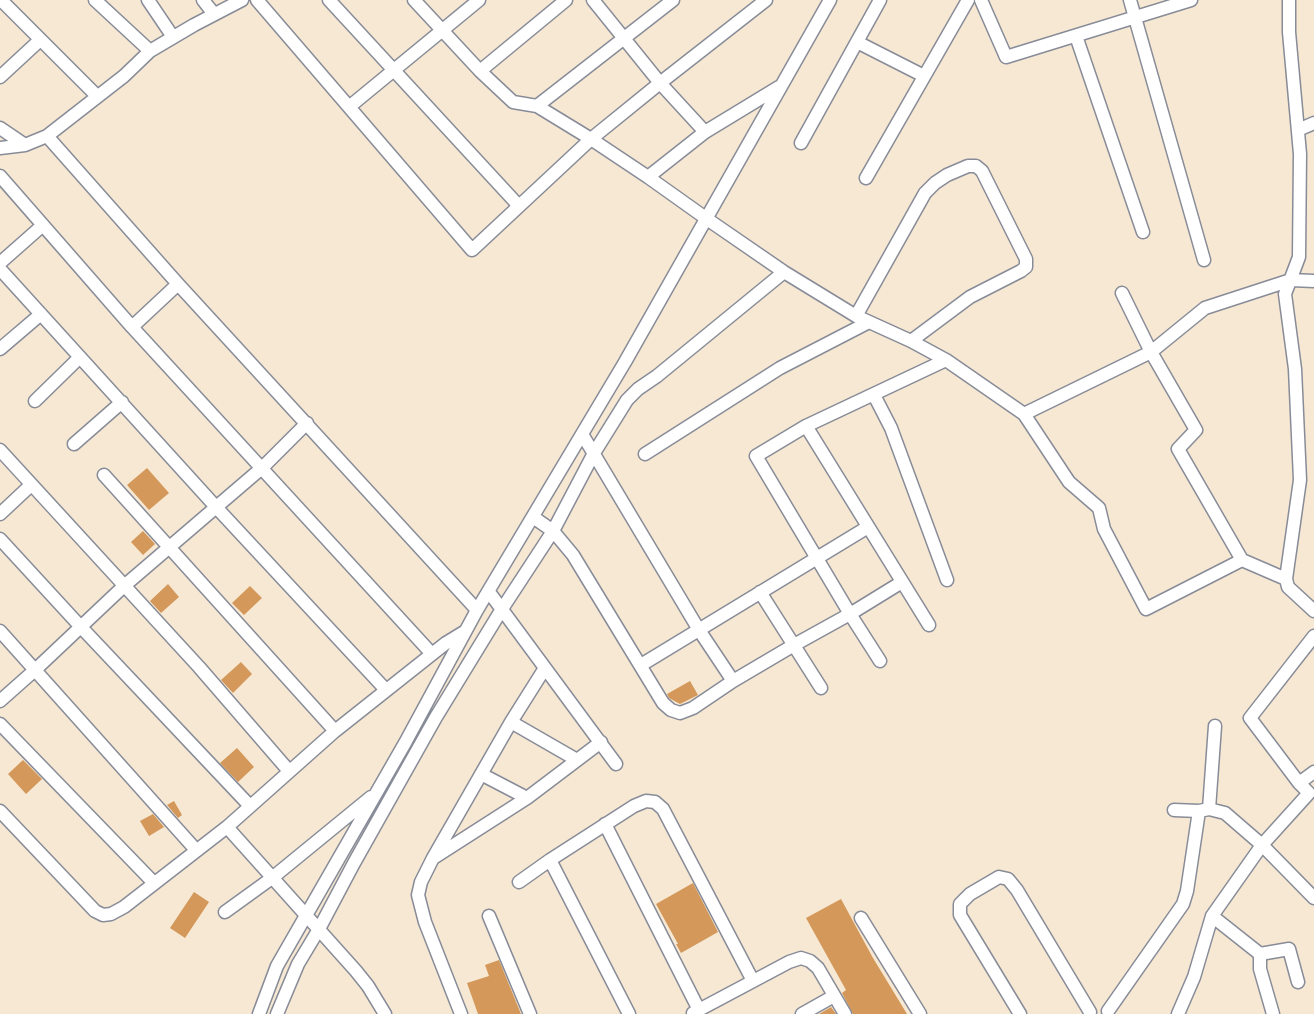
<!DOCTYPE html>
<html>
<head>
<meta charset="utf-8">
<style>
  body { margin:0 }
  canvas { display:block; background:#f6e8d2 }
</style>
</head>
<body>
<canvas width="1314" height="1014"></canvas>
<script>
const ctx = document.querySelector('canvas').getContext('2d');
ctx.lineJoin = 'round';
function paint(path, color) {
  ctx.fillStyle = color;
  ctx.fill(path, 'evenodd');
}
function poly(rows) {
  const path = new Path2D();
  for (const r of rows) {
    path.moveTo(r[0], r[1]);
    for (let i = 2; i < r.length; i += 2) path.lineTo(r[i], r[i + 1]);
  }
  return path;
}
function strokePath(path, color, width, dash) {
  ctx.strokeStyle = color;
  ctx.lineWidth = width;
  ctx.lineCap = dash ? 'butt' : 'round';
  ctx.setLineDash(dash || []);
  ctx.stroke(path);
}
paint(poly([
  [147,468,169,493,149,510,127,485],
  [143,531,155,544,143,555,131,542],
  [168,584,179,597,161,613,150,601],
  [250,586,262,598,244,615,232,603],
  [241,662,252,674,233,693,221,680],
  [690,681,698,695,680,704,669,698,667,694],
  [237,748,254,767,238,782,220,763],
  [23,760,42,779,26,794,8,774],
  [174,801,182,815,178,818,167,805],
  [153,814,164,827,149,836,140,821],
  [693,883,718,932,681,953,676,944,678,944,656,904],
  [194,892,209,902,185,938,170,928],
  [841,899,873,958,907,1014,853,1014,842,993,846,990,806,918],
  [499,960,521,1014,478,1014,467,983,489,976,485,965],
  [831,1007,836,1014,819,1014]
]), '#d3985a');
const street = poly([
  [1,0,97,96],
  [95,0,150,51],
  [148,0,173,37],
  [203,0,214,14],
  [257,0,349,107],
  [329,0,519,206],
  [414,0,480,71],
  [479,0,349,107,472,250,591,139,537,106,673,0],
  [593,0,660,83,705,132],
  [766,0,660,83,591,139,648,177,707,219,784,272,856,316,911,341,946,360,806,426,756,456,850,614,880,661],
  [981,0,1006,57,1191,0],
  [1130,0,1204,260],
  [1289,0,1289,32,1300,154,1299,257,1285,294,1295,369,1300,480,1286,579,1288,587,1314,611],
  [1076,36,1143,232],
  [857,42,924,76],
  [0,77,40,40],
  [537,106,513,102,480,71,566,0],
  [0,128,25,145],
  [1298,130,1314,123],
  [47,136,178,284,477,610],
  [801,143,880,0],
  [0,148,25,145,47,136,124,76,150,51,194,25,242,0],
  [0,176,132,327,432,654],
  [648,177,705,132,779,87],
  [866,178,968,0],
  [0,263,43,225],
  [0,269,216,507,386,690],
  [1122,293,1151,352,1205,308,1291,280,1314,281],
  [856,316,925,193,935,183,947,175,968,166,976,166,982,171,1026,259,1026,267,1021,271,970,297,911,341],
  [132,327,178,284],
  [0,349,41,314],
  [946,360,1024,414,1151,352,1196,430,1178,449,1242,560,1286,579],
  [874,395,891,428,947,580],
  [35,401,80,357],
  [1024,414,1069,482,1099,508,1104,529,1146,609,1242,560],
  [806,426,929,625],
  [582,434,699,630,733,681],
  [74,444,122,402],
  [0,450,199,667,289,771],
  [645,454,780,368,869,322],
  [104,475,335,731],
  [0,514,31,485],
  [533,517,553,531,573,555,663,703,671,710,680,713,693,708,733,681,794,645,850,614,902,582],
  [0,539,80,626,250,806],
  [489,592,616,764],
  [760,592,821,688],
  [0,631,196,850],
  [641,665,868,527],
  [0,701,35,670,124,586,263,467,307,423],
  [511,722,577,760],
  [0,724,154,883],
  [481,774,527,798],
  [1299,783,1314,772],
  [1209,809,1215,726],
  [1174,810,1199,811,1209,809,1225,813,1262,845,1314,898],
  [0,811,95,911,103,915,111,914,124,907,227,827,335,731,446,643,464,632],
  [605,824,699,1010],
  [227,827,356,971,368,986,385,1014],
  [435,857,527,798,601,742],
  [550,860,629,1014],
  [519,882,550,860,634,806,646,801,655,802,663,809,753,981],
  [225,912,272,878,371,797],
  [489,916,530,1014],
  [1212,916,1260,954,1289,949,1298,982],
  [861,918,920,1014],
  [1260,954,1260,969,1273,1014],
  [1108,1011,1183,904,1187,891,1199,811],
  [693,1013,789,962,801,958,810,961,818,968,845,1014],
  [259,1014,277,966,405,743,477,610,625,362,830,0],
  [277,1014,298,964,319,929,354,863,436,717,502,609,553,531,594,453,627,400,638,389,657,376,784,272],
  [461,1014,425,922,418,895,421,882,433,858,511,722,545,668],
  [802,1014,834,996],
  [1020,1014,960,915,960,904,970,894,999,877,1008,879,1017,890,1090,1012],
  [1178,1014,1194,977,1212,916,1262,845,1309,793,1299,783,1250,718,1314,636]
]);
strokePath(street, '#888c98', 15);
strokePath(street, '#fff', 12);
</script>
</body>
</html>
